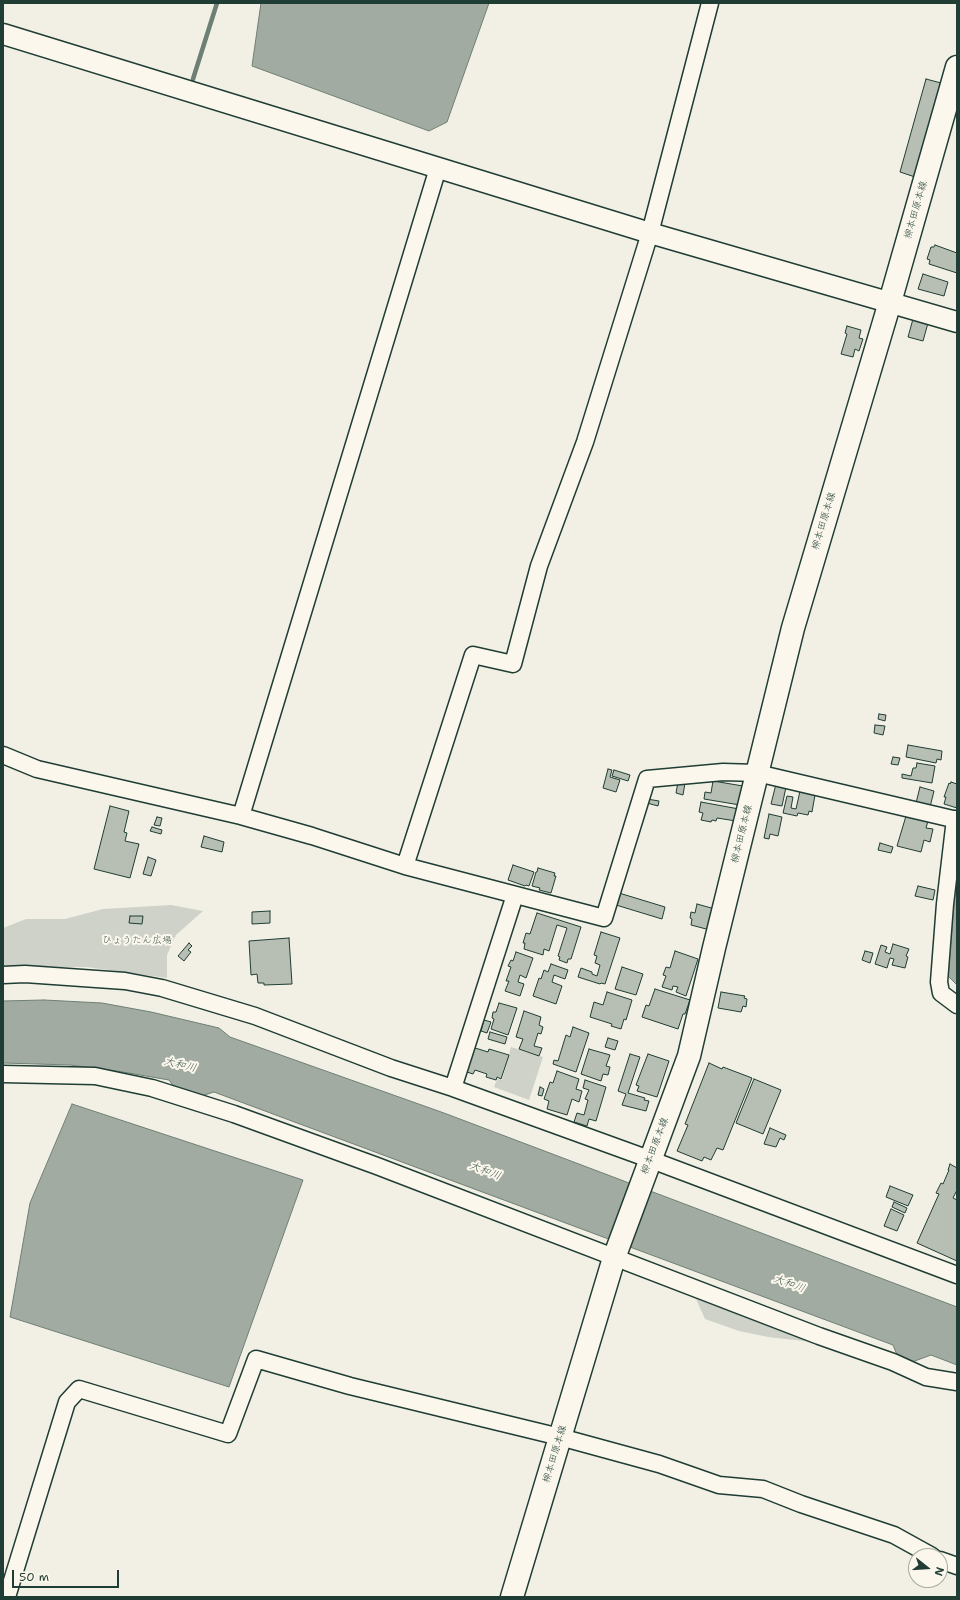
<!DOCTYPE html>
<html>
<head>
<meta charset="utf-8">
<style>
  body { margin:0 }
  #map { position:relative; width:960px; height:1600px; overflow:hidden; background:#f2f0e5; font-family:"Shantell Sans",sans-serif }
  canvas { display:block }
  .frame { position:absolute; inset:0; border:4px solid #1f3d34; pointer-events:none }
  .north { position:absolute; left:908px; top:1548px; width:40px; height:40px; box-sizing:border-box; background:#fbf7ec; border:1px solid #a3ada2; border-radius:50%; rotate:107deg; font-size:11px; font-weight:700; line-height:16px; text-align:center; color:#1f3d34 }
  .north::after { content:''; display:block; margin:auto; width:14px; height:18px; background:#1f3d34; clip-path:polygon(50% 0,100% 100%,50% 72%,0 100%) }
  .scale { position:absolute; left:12px; top:1570px; width:107px; height:18px; box-sizing:border-box; border:2px solid #1f3d34; border-top:0; padding-left:5px; font-size:12px; line-height:14px; white-space:nowrap; color:#1f3d34; -webkit-text-stroke:3px #fbf7ec; paint-order:stroke }
</style>
</head>
<body>
<div id="map">
<canvas width="960" height="1600"></canvas>
<div class="frame"></div>
<div class="north">N</div>
<div class="scale">50 m</div>
</div>
<script>
const ctx = document.querySelector('canvas').getContext('2d');
ctx.lineJoin = 'round';
function paint(path, color) {
  ctx.fillStyle = color;
  ctx.fill(path, 'evenodd');
}
function poly(rows) {
  const path = new Path2D();
  for (const r of rows) {
    path.moveTo(r[0], r[1]);
    for (let i = 2; i < r.length; i += 2) path.lineTo(r[i], r[i + 1]);
  }
  return path;
}
function strokePath(path, color, width, dash) {
  ctx.strokeStyle = color;
  ctx.lineWidth = width;
  ctx.lineCap = dash ? 'butt' : 'round';
  ctx.setLineDash(dash || []);
  ctx.stroke(path);
}
function drawText(font, color, halo, rows, align = 'center') {
  ctx.font = font + ' "Shantell Sans","Klee One",sans-serif';
  ctx.lineWidth = 4;
  ctx.setLineDash([]);
  ctx.textBaseline = 'middle';
  ctx.strokeStyle = halo;
  ctx.fillStyle = color;
  for (const [text, x, y, turn = 0] of rows) {
    ctx.save();
    ctx.translate(x, y);
    ctx.rotate((+turn || 0) * Math.PI / 180);
    ctx.textAlign = isNaN(turn) ? turn : align;
    if (halo) ctx.strokeText(text, 0, 0);
    ctx.fillText(text, 0, 0);
    ctx.restore();
  }
}
paint(poly([
  [171,905,203,911,176,935,167,955,167,978,86,967,3,968,3,928,26,919,65,919,103,909],
  [511,1047,543,1057,529,1100,494,1087,497,1079,502,1080],
  [696,1299,757,1321,812,1342,768,1337,739,1331,705,1319]
]), '#cfd2c8');
const water = poly([
  [261,3,489,3,447,122,429,131,252,66,261,3],
  [957,864,957,985,948,976,957,864],
  [44,1000,102,1003,151,1012,219,1028,230,1037,444,1113,957,1307,957,1365,931,1355,912,1362,897,1355,893,1345,214,1092,195,1098,178,1092,169,1080,123,1072,70,1065,3,1063,3,1001,44,1000],
  [72,1104,303,1180,229,1387,10,1317,30,1203,72,1104]
]);
paint(water, '#a2aba1');
strokePath(water, '#6e7f75', 1);
strokePath(poly([
  [193,79,217,3]
]), '#6e7f75', 4.5);
const building = poly([
  [926,79,941,83,915,177,900,172,926,79],
  [935,245,957,253,957,273,929,264,930,260,927,259,931,247,934,247,935,245],
  [923,274,948,282,944,296,918,289,923,274],
  [913,319,928,323,923,341,908,337,913,319],
  [847,326,861,330,859,338,863,339,859,351,855,349,853,357,841,354,847,334,845,333,847,326],
  [879,714,886,715,885,721,878,719,879,714],
  [875,725,885,726,883,735,874,733,875,725],
  [908,745,942,751,941,760,937,759,936,763,906,757,908,745],
  [893,757,900,758,898,765,891,764,893,757],
  [917,763,935,766,932,783,902,778,902,774,911,776,913,768,916,768,917,763],
  [608,769,612,770,610,777,620,780,616,792,603,788,608,769],
  [614,770,630,775,628,781,612,776,614,770],
  [713,781,743,786,740,805,704,799,705,792,711,793,713,781],
  [678,782,685,783,683,795,676,793,678,782],
  [951,782,957,784,957,808,944,804,946,797,944,797,949,783,950,784,951,782],
  [776,784,786,787,782,806,771,804,776,784],
  [920,787,934,791,930,807,916,803,920,787],
  [800,791,815,795,812,812,809,811,808,815,798,813,797,816,783,813,787,796,793,797,791,808,796,809,800,791],
  [647,799,659,801,658,806,647,803,647,799],
  [701,802,739,809,736,821,717,818,716,821,712,820,711,822,701,820,703,813,699,812,701,802],
  [110,806,129,811,124,832,127,833,125,841,139,844,130,878,94,869,110,806],
  [769,814,782,817,778,836,770,834,769,839,764,838,769,814],
  [906,816,928,821,926,828,933,829,930,842,924,840,921,852,897,846,906,816],
  [157,817,162,818,160,826,154,825,157,817],
  [152,827,162,830,161,834,150,831,152,827],
  [204,836,224,842,222,852,201,847,204,836],
  [880,843,893,847,891,853,878,850,880,843],
  [148,857,156,860,151,876,143,874,148,857],
  [513,865,534,872,529,886,526,885,525,886,508,880,513,865],
  [538,868,555,873,554,876,556,876,551,893,539,890,540,888,532,886,536,872,537,872,538,868],
  [918,886,935,890,933,900,915,896,918,886],
  [619,893,665,907,662,919,616,905,619,893],
  [697,904,715,909,710,930,691,925,692,919,690,918,691,912,695,913,697,904],
  [270,911,270,923,252,924,252,912,270,911],
  [537,913,581,927,571,959,568,959,567,963,559,960,560,957,558,956,567,928,557,925,549,951,544,949,543,955,524,949,525,943,523,943,526,933,530,934,537,913],
  [130,916,143,916,142,924,129,923,130,916],
  [601,932,620,938,605,984,601,983,600,984,578,977,581,968,592,972,592,974,597,976,600,965,595,963,597,956,594,955,601,932],
  [289,938,292,984,264,985,264,983,258,983,257,974,251,975,249,941,289,938],
  [189,943,192,946,188,950,191,952,184,961,178,956,189,943],
  [893,944,909,949,906,956,908,957,905,968,892,965,894,959,890,958,887,968,875,964,881,945,887,947,885,952,890,954,893,944],
  [675,951,698,959,686,996,676,992,678,987,673,986,672,990,662,987,666,976,663,975,666,967,670,968,675,951],
  [865,951,873,953,870,963,862,960,865,951],
  [516,952,533,958,526,978,520,975,518,982,524,984,520,996,505,991,509,981,506,981,511,967,508,966,511,960,513,961,516,952],
  [551,964,568,970,565,979,554,975,552,982,562,986,556,1004,533,996,539,978,541,979,544,970,548,972,551,964],
  [622,967,643,974,636,995,615,989,622,967],
  [655,989,690,1000,685,1014,683,1014,678,1029,642,1017,646,1005,649,1006,655,989],
  [607,992,632,1000,626,1020,624,1019,621,1029,611,1026,612,1024,590,1017,594,1002,603,1005,607,992],
  [721,992,745,996,744,998,747,999,746,1007,743,1006,741,1012,718,1008,721,992],
  [499,1003,517,1008,508,1035,491,1029,494,1019,492,1018,493,1012,496,1012,499,1003],
  [524,1011,541,1017,539,1025,543,1027,541,1034,538,1033,534,1046,542,1048,539,1056,519,1049,523,1039,516,1037,524,1011],
  [484,1020,491,1022,487,1033,481,1031,484,1020],
  [573,1027,589,1033,576,1072,553,1064,554,1060,558,1061,566,1035,570,1037,573,1027],
  [490,1032,507,1037,505,1044,488,1039,490,1032],
  [608,1038,618,1041,615,1050,605,1047,608,1038],
  [472,1047,488,1052,489,1049,509,1055,501,1079,497,1077,496,1080,486,1077,487,1074,475,1070,473,1074,464,1071,472,1047],
  [589,1049,610,1055,606,1066,610,1067,608,1075,603,1074,601,1081,581,1074,589,1049],
  [630,1054,640,1057,628,1093,645,1098,644,1100,649,1101,646,1111,622,1105,626,1094,618,1091,630,1054],
  [648,1054,669,1061,657,1097,637,1091,639,1086,636,1085,648,1054],
  [709,1063,722,1069,723,1067,752,1078,723,1150,717,1148,711,1160,704,1157,702,1161,677,1151,688,1125,685,1124,709,1063],
  [557,1071,579,1079,576,1089,582,1091,579,1102,572,1099,567,1115,547,1109,549,1101,544,1099,550,1082,553,1083,557,1071],
  [754,1079,781,1090,763,1134,736,1123,754,1079],
  [585,1080,606,1087,596,1121,589,1119,587,1126,574,1122,577,1113,584,1115,588,1100,585,1099,589,1090,583,1088,585,1080],
  [540,1087,544,1089,542,1096,538,1095,540,1087],
  [770,1128,786,1135,784,1140,780,1138,776,1147,764,1144,770,1128],
  [950,1164,957,1168,957,1190,953,1198,957,1200,957,1261,917,1243,939,1194,936,1193,941,1183,943,1184,949,1170,948,1170,950,1164],
  [890,1186,913,1195,908,1206,886,1197,890,1186],
  [894,1202,907,1208,905,1213,892,1207,894,1202],
  [891,1209,904,1215,897,1231,884,1226,891,1209]
]);
paint(building, '#b7beb3');
strokePath(building, '#1f3d34', 1);
const minor = poly([
  [3,755,37,769,241,816,312,836,405,866,604,918,647,779,723,772,757,773,957,820],
  [241,816,438,168],
  [955,819,945,904,939,982,941,993,957,1005],
  [405,866,473,655,513,664,539,566,585,442,650,233,710,3],
  [3,975,25,974,125,981,162,988,255,1016,391,1068,453,1088,649,1159,957,1275],
  [3,1074,95,1076,152,1088,234,1114,377,1166,819,1336,893,1362,926,1377,957,1382],
  [453,1088,515,895],
  [940,1560,957,1566],
  [7,1597,67,1402,79,1389,228,1434,256,1359,350,1386,560,1437,659,1464,719,1485,763,1489,801,1504,894,1535,932,1556]
]);
const tertiary = poly([
  [3,34,650,233,957,322]
]);
const secondary = poly([
  [512,1597,614,1258,689,1056,714,948,793,628,890,302,957,67]
]);
strokePath(minor, '#1f3d34', 19);
strokePath(tertiary, '#1f3d34', 23);
strokePath(secondary, '#1f3d34', 25);
strokePath(minor, '#fbf7ec', 16);
strokePath(tertiary, '#fbf7ec', 20);
strokePath(secondary, '#fbf7ec', 22);
drawText('10px', '#1f3d34', '#fbf7ec', [
  ["柳本田原本線",916,210,-74],
  ["柳本田原本線",824,521,-73],
  ["柳本田原本線",742,834,-76],
  ["柳本田原本線",655,1146,-69],
  ["柳本田原本線",555,1454,-73]
]);
drawText('10px', '#425b52', '#fbf7ec', [
  ["ひょうたん広場",137,940]
]);
drawText('italic 11px', '#465e55', '#fbf7ec', [
  ["大和川",180,1065,14],
  ["大和川",485,1171,21],
  ["大和川",789,1284,20]
]);
</script>
</body>
</html>
